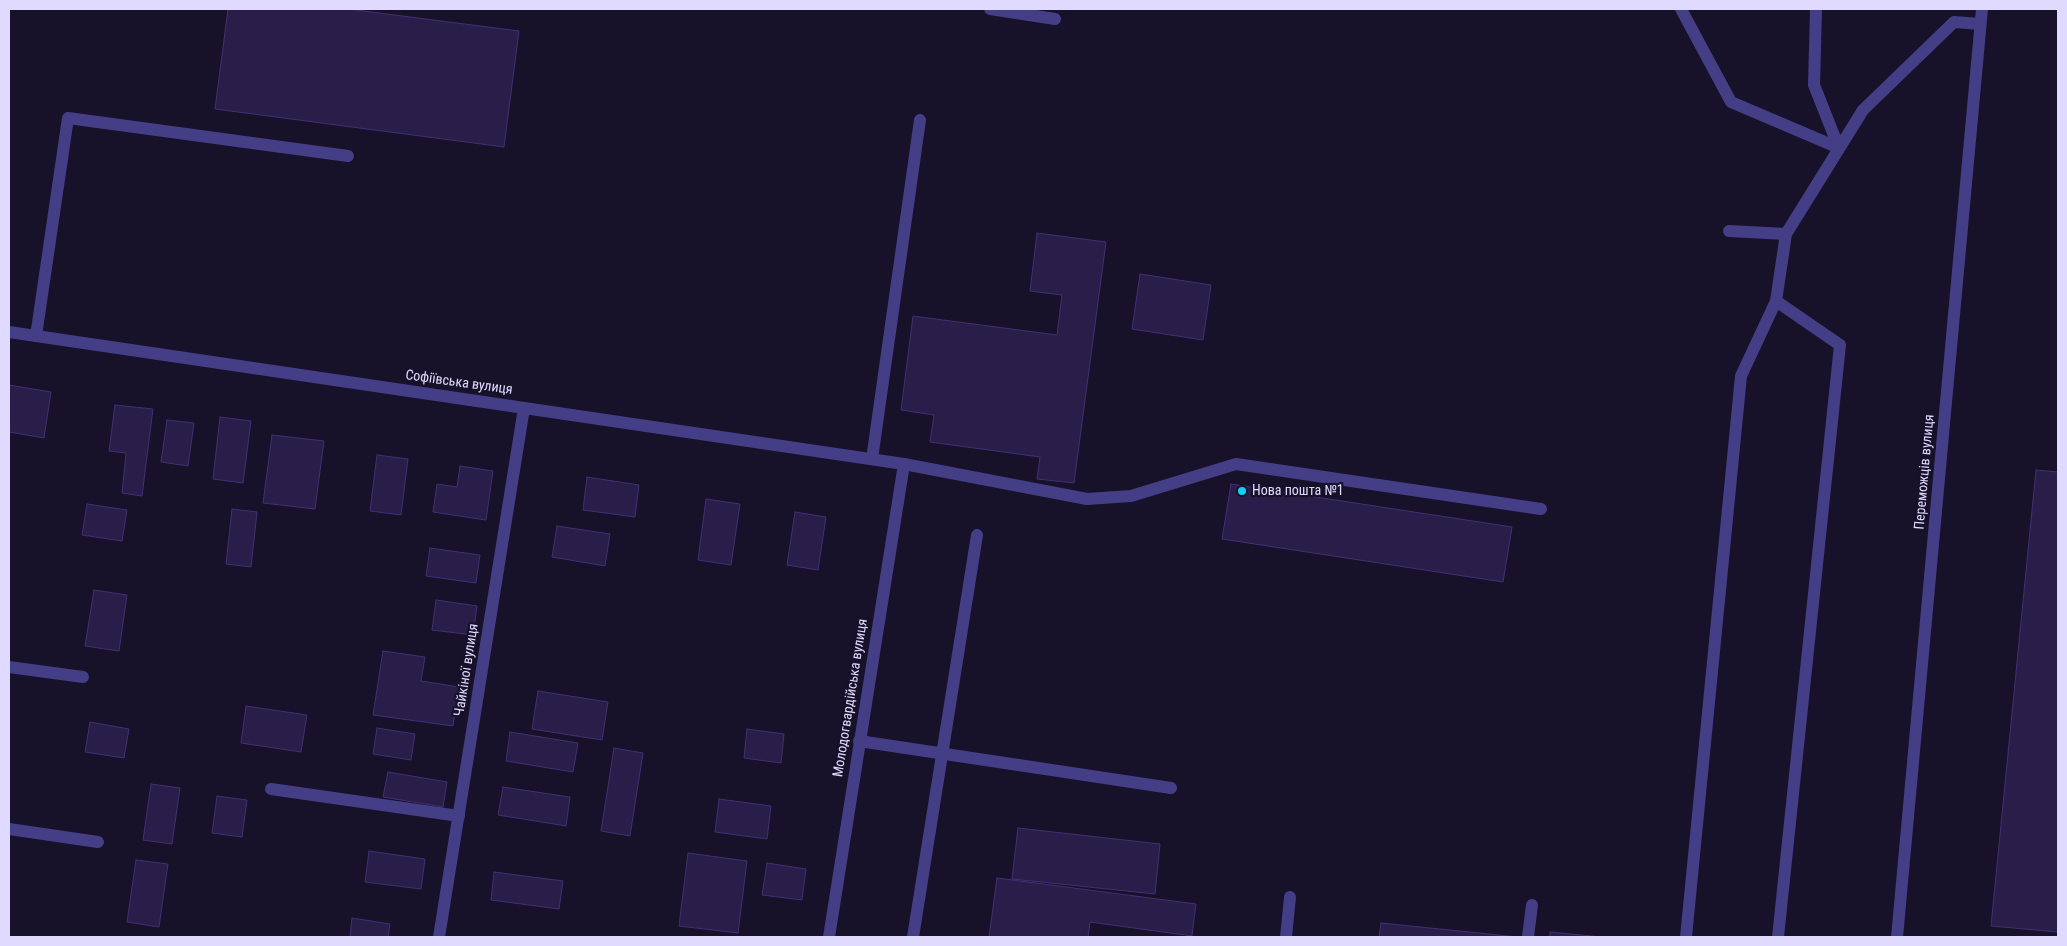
<!DOCTYPE html>
<html>
<head>
<meta charset="utf-8">
<style>
  body { margin:0 }
  #map { position:relative; width:2067px; height:946px; overflow:hidden; background:#171129; font-family:"Roboto Condensed",sans-serif }
  canvas { display:block }
  .frame { position:absolute; inset:0; border:10px solid #e0dafe; pointer-events:none }
</style>
</head>
<body>
<div id="map">
<canvas width="2067" height="946"></canvas>
<div class="frame"></div>
</div>
<script>
const ctx = document.querySelector('canvas').getContext('2d');
ctx.lineJoin = 'round';
function paint(path, color) {
  ctx.fillStyle = color;
  ctx.fill(path, 'evenodd');
}
function poly(rows) {
  const path = new Path2D();
  for (const r of rows) {
    path.moveTo(r[0], r[1]);
    for (let i = 2; i < r.length; i += 2) path.lineTo(r[i], r[i + 1]);
  }
  return path;
}
function strokePath(path, color, width, dash) {
  ctx.strokeStyle = color;
  ctx.lineWidth = width;
  ctx.lineCap = dash ? 'butt' : 'round';
  ctx.setLineDash(dash || []);
  ctx.stroke(path);
}
function drawText(font, color, halo, rows, align = 'center') {
  ctx.font = font + ' "Roboto Condensed",sans-serif';
  ctx.lineWidth = 4.5;
  ctx.setLineDash([]);
  ctx.textBaseline = 'middle';
  ctx.strokeStyle = halo;
  ctx.fillStyle = color;
  for (const [text, x, y, turn = 0] of rows) {
    ctx.save();
    ctx.translate(x, y);
    ctx.rotate((+turn || 0) * Math.PI / 180);
    ctx.textAlign = isNaN(turn) ? turn : align;
    if (halo) ctx.strokeText(text, 0, 0);
    ctx.fillText(text, 0, 0);
    ctx.restore();
  }
}
const building = poly([
  [228,9,348,9,519,31,504,147,215,109,228,9],
  [1037,233,1106,242,1074,483,1037,479,1040,457,930,442,934,415,901,410,913,316,1057,335,1062,295,1030,291,1037,233],
  [1140,274,1211,285,1203,340,1132,329,1140,274],
  [9,385,51,392,44,438,9,432,9,385],
  [115,405,153,409,142,496,122,493,126,453,109,451,115,405],
  [220,417,251,421,243,483,213,479,220,417],
  [167,420,194,423,188,466,161,462,167,420],
  [272,435,324,441,315,509,263,503,272,435],
  [377,455,408,459,401,515,370,511,377,455],
  [460,466,493,471,486,520,433,512,437,484,457,487,460,466],
  [2036,470,2058,472,2058,932,1991,926,2036,470],
  [587,477,639,485,635,517,583,510,587,477],
  [1231,484,1512,527,1503,582,1222,539,1231,484],
  [706,499,740,504,731,565,698,560,706,499],
  [87,504,127,510,122,541,82,535,87,504],
  [232,509,257,512,251,567,226,564,232,509],
  [795,512,826,517,818,570,787,565,795,512],
  [557,526,610,534,605,566,552,557,557,526],
  [430,548,480,555,476,583,426,576,430,548],
  [94,590,127,595,119,651,85,646,94,590],
  [436,600,477,606,473,635,432,630,436,600],
  [383,651,425,657,421,681,459,687,453,726,373,715,383,651],
  [538,691,608,702,602,740,532,729,538,691],
  [246,706,307,715,301,752,241,743,246,706],
  [90,722,129,729,124,758,85,752,90,722],
  [377,728,415,734,411,760,373,754,377,728],
  [747,729,784,734,781,763,744,758,747,729],
  [510,732,578,743,573,772,506,761,510,732],
  [614,748,643,753,630,836,601,831,614,748],
  [388,772,447,782,443,807,383,797,388,772],
  [151,784,180,788,172,844,143,840,151,784],
  [503,787,570,797,566,826,498,815,503,787],
  [217,796,247,800,242,837,212,833,217,796],
  [719,799,771,806,767,839,715,832,719,799],
  [1018,828,1160,844,1155,894,1012,879,1018,828],
  [369,851,425,859,421,889,365,882,369,851],
  [688,853,747,861,738,933,679,926,688,853],
  [136,860,168,864,159,927,127,922,136,860],
  [767,863,806,869,802,900,762,895,767,863],
  [494,872,563,881,559,909,491,900,494,872],
  [997,878,1196,904,1192,936,1090,922,1088,937,989,937,997,878],
  [352,918,390,924,388,937,350,937,352,918],
  [1381,923,1518,937,1379,937,1381,923],
  [1550,932,1602,937,1550,937,1550,932]
]);
paint(building, '#291e49');
strokePath(building, '#423075', 1);
strokePath(poly([
  [990,9,1055,19],
  [1681,9,1731,102,1839,148,1814,85,1816,9],
  [1729,231,1786,234],
  [1776,301,1840,345,1778,937],
  [36,336,68,118,348,156],
  [872,459,920,120],
  [904,464,1087,499,1131,496,1236,464,1541,509],
  [9,667,83,677],
  [859,741,1171,788],
  [271,789,459,816],
  [9,829,98,842],
  [913,937,977,535],
  [1286,937,1290,897],
  [1528,937,1532,905],
  [1686,937,1741,376,1776,301,1786,234,1863,110,1954,22,1980,24]
]), '#443e86', 12);
strokePath(poly([
  [9,332,904,464,829,937],
  [439,937,524,408],
  [1897,937,1982,9]
]), '#443e86', 12);
for (const [x, y, r, color] of [
  [1242,491,5,"#0cd3f8"]
]) {
  const dot = new Path2D();
  dot.arc(x, y, r, 0, 2 * Math.PI);
  ctx.fillStyle = color;
  ctx.fill(dot);
  strokePath(dot, '#171129', 2);
}
drawText('14px', '#e0dafe', '#171129', [
  ["Софіївська вулиця",459,383,8],
  ["Переможців вулиця",1925,472,-85],
  ["Чайкіної вулиця",467,670,-81],
  ["Молодогвардійська вулиця",851,698,-81]
]);
drawText('14px', '#e0dafe', '#171129', [
  ["Нова пошта №1",1252,491]
], 'left');
</script>
</body>
</html>
